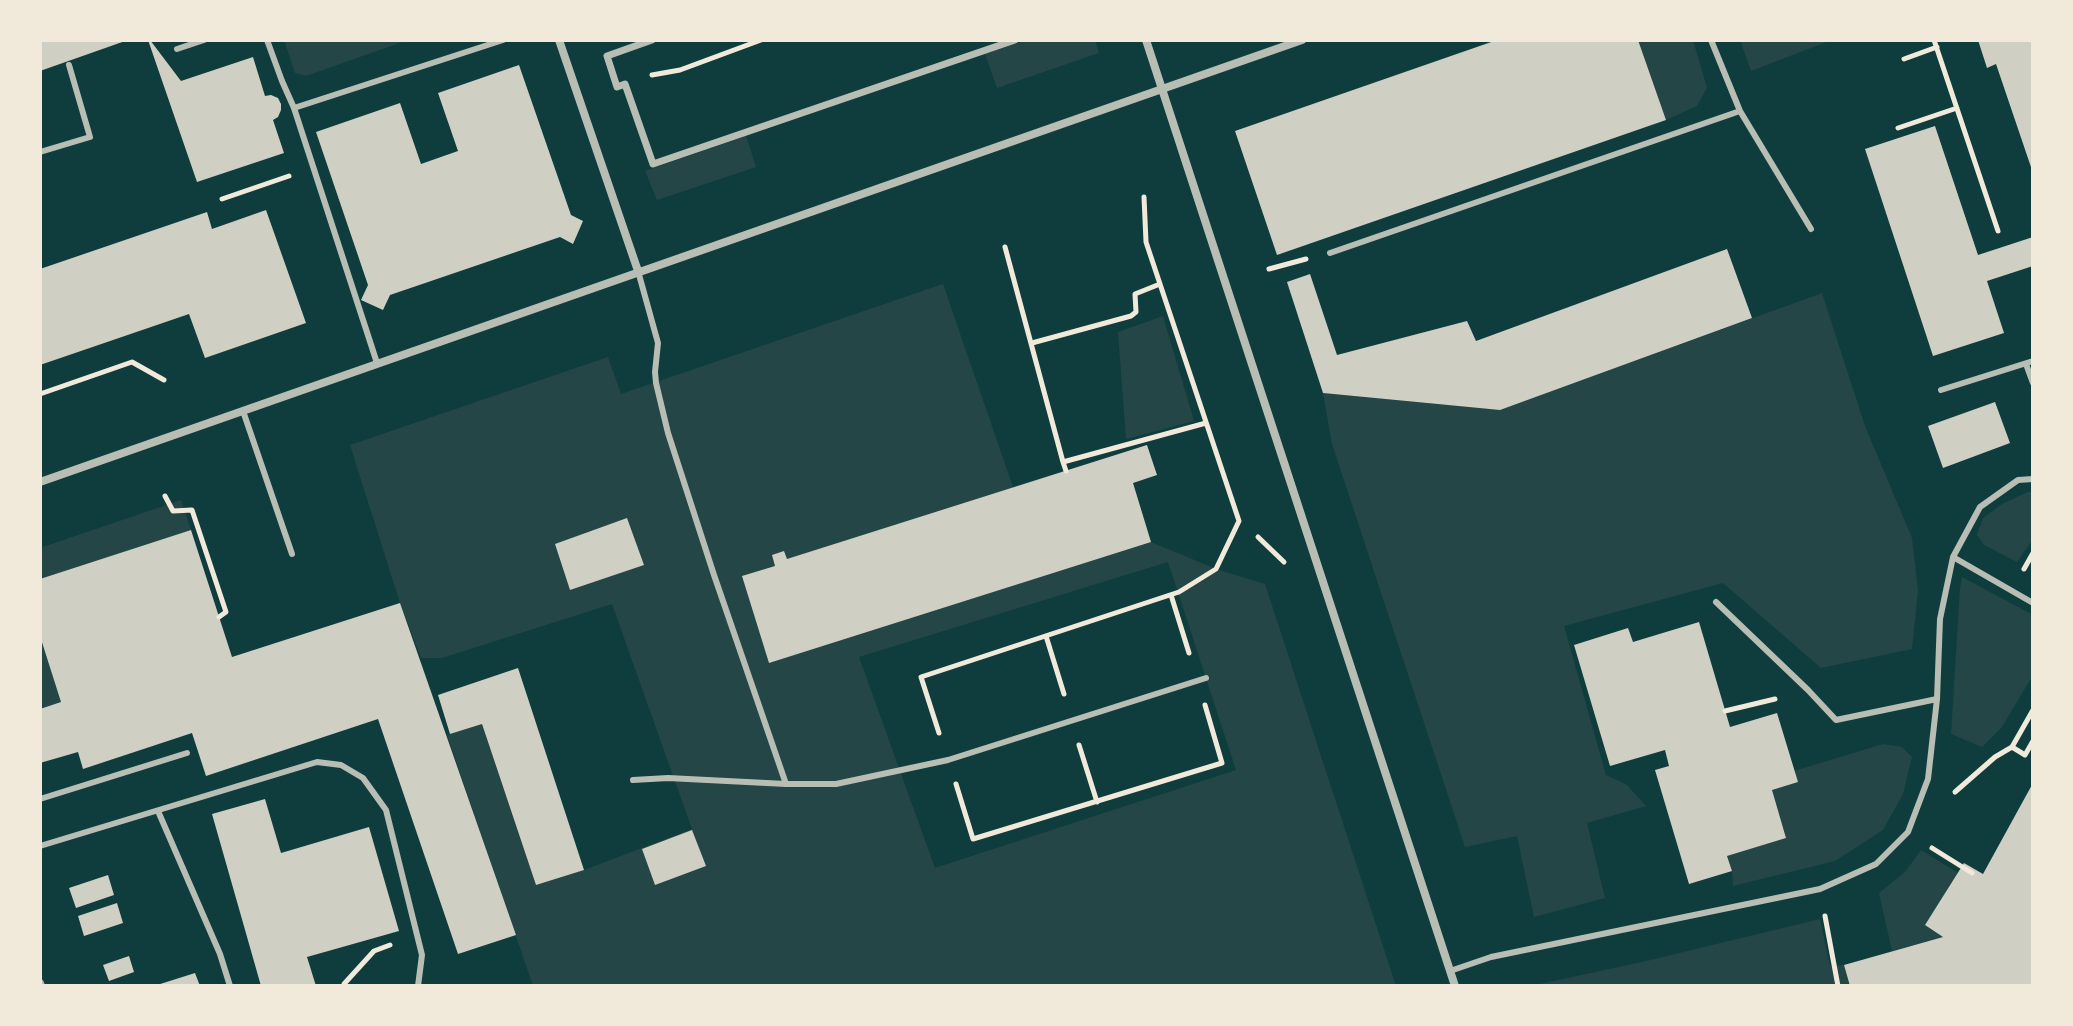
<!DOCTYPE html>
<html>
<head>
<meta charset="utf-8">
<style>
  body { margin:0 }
  #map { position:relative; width:2073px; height:1026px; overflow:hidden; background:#0f3d3e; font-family:"Work Sans",sans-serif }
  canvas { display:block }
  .frame { position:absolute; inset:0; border:42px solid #f1e9da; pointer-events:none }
</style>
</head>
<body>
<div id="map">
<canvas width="2073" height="1026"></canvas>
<div class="frame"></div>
</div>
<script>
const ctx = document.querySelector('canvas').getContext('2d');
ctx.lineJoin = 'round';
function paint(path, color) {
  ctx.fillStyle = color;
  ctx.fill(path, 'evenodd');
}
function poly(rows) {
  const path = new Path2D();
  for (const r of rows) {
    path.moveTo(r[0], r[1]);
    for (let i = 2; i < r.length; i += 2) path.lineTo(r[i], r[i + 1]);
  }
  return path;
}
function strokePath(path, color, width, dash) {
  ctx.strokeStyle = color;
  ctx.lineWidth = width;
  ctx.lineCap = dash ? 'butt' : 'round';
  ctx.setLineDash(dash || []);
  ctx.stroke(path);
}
paint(poly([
  [284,40,408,40,306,76,295,73],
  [1027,40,1095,40,1099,53,997,88,985,54],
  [1638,40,1693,40,1707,88,1697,106,1666,120],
  [1740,40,1828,40,1829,41,1751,71],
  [746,136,756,167,657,200,645,171],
  [943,284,1013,487,1147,445,1157,475,1133,483,1151,542,1216,569,1265,584,1396,986,533,986,447,735,482,724,536,885,584,870,692,829,612,604,442,658,421,658,400,603,350,445,608,357,621,394],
  [1168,562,1236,770,935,868,859,657],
  [1822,293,1865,426,1912,538,1918,590,1912,649,1821,668,1723,583,1564,626,1606,775,1627,785,1646,806,1587,823,1605,898,1534,917,1517,836,1465,847,1332,444,1323,393,1500,410],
  [1163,316,1194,421,1126,439,1118,332],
  [2028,492,2033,492,2033,539,2017,562,1984,545,1977,535,1983,518,2002,504],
  [181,500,191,530,40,579,40,548],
  [1962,577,2033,615,2033,675,2002,727,1982,747,1951,734,1960,589],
  [40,636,61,702,40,709],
  [1883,744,1902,747,1912,757,1903,794,1883,830,1835,861,1733,886,1732,871,1727,856,1786,838,1772,790,1794,771],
  [1921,850,1958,873,1925,925,1943,937,1892,951,1879,893,1905,872],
  [1820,919,1830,966,1844,965,1850,986,1530,986,1642,962]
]), '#244646');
paint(poly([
  [40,40,128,40,40,71],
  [148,40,150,40,181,81,253,57,265,96,271,95,278,98,281,104,281,110,278,117,273,120,284,153,197,182],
  [1497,40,1638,40,1666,120,1277,255,1235,131],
  [1978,40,2033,40,2033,173,1996,64,1987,68],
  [519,65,571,215,583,221,573,244,560,237,390,295,383,310,361,300,368,285,316,132,400,103,421,164,458,151,438,93],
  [1935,126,1978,255,2033,237,2033,266,1987,281,2004,333,1933,356,1865,149],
  [266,210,306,323,205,358,189,314,40,365,40,269,207,212,212,229],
  [1727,249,1752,318,1500,410,1323,393,1287,282,1310,274,1337,355,1467,321,1476,341],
  [1995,402,2010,443,1943,468,1928,426],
  [1147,445,1157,475,1133,483,1151,542,769,663,742,576,775,566,772,555,784,551,787,559],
  [627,518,644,565,570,590,555,544],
  [191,530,232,657,400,603,516,935,458,954,378,719,206,776,192,733,83,769,78,752,40,763,40,709,61,702,40,636,40,579],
  [1699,622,1730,727,1777,713,1798,782,1772,790,1786,838,1727,856,1732,871,1689,884,1655,770,1669,766,1665,750,1610,766,1574,645,1628,628,1633,642],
  [518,668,584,870,536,885,482,724,450,734,438,695],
  [2033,783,2033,986,1850,986,1844,965,1943,937,1925,925,1964,863,1983,874],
  [265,799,281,853,369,827,399,931,307,957,316,986,261,986,212,814],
  [692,830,706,866,655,885,642,849],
  [108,875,114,895,76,908,69,888],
  [117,903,123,923,84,936,78,916],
  [129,956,134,972,109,981,103,965],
  [195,973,200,986,157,986,157,985]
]), '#cfcfc3');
strokePath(poly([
  [1934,40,1998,231],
  [1904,59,1937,47],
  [652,75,680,70,761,40],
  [1898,128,1957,108],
  [222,199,289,176],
  [1005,247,1063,462],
  [1269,269,1306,259],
  [1032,343,1131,316,1136,312,1135,294,1160,284],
  [40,394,132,362,164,380],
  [1066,471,1063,462,1206,423],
  [165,496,173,511,192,510,226,612,219,617],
  [1258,537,1284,562],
  [2024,569,2033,553],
  [1171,595,1189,653],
  [1046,636,1064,694],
  [1725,711,1775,699],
  [939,733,921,677,1179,592,1216,569,1239,521,1146,242,1144,197],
  [1079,745,1097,802],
  [2012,747,2025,755,2033,741],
  [956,784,973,839,1222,763,1205,705],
  [1955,792,1995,757,2012,747,2033,710],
  [1932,848,1972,873],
  [1825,916,1838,986],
  [344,986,344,984,374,951,390,945]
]), '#f1e9da', 5);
strokePath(poly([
  [267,40,282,81,294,108,377,363],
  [1711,40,1740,111,1811,229],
  [177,49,204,40],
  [294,108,503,40],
  [40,152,90,137,69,65],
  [1330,253,1740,111],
  [638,271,658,343,655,372,656,383,668,433,714,575,786,784],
  [2026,364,2033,383],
  [1941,390,2033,361],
  [243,411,292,554],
  [1953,557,2033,603],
  [1716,602,1808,690,1836,720,1937,699],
  [633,780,668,778,786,784,836,784,948,760,1206,678],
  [40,799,187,753],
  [158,811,220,954,230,986],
  [40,846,317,762,341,765,363,778,386,810,422,955,418,986],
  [1450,971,1491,957,1820,889,1876,864,1908,832,1928,779,1937,699,1940,619,1953,557,1980,507,2018,480,2033,479]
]), '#b8beb3', 6);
strokePath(poly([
  [652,40,607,56,617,87,625,84,653,164,1015,40]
]), '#b8beb3', 7);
strokePath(poly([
  [559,40,638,271],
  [1146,40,1455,986],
  [40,482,1302,40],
  [40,983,41,986]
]), '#b8beb3', 8);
</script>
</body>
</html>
